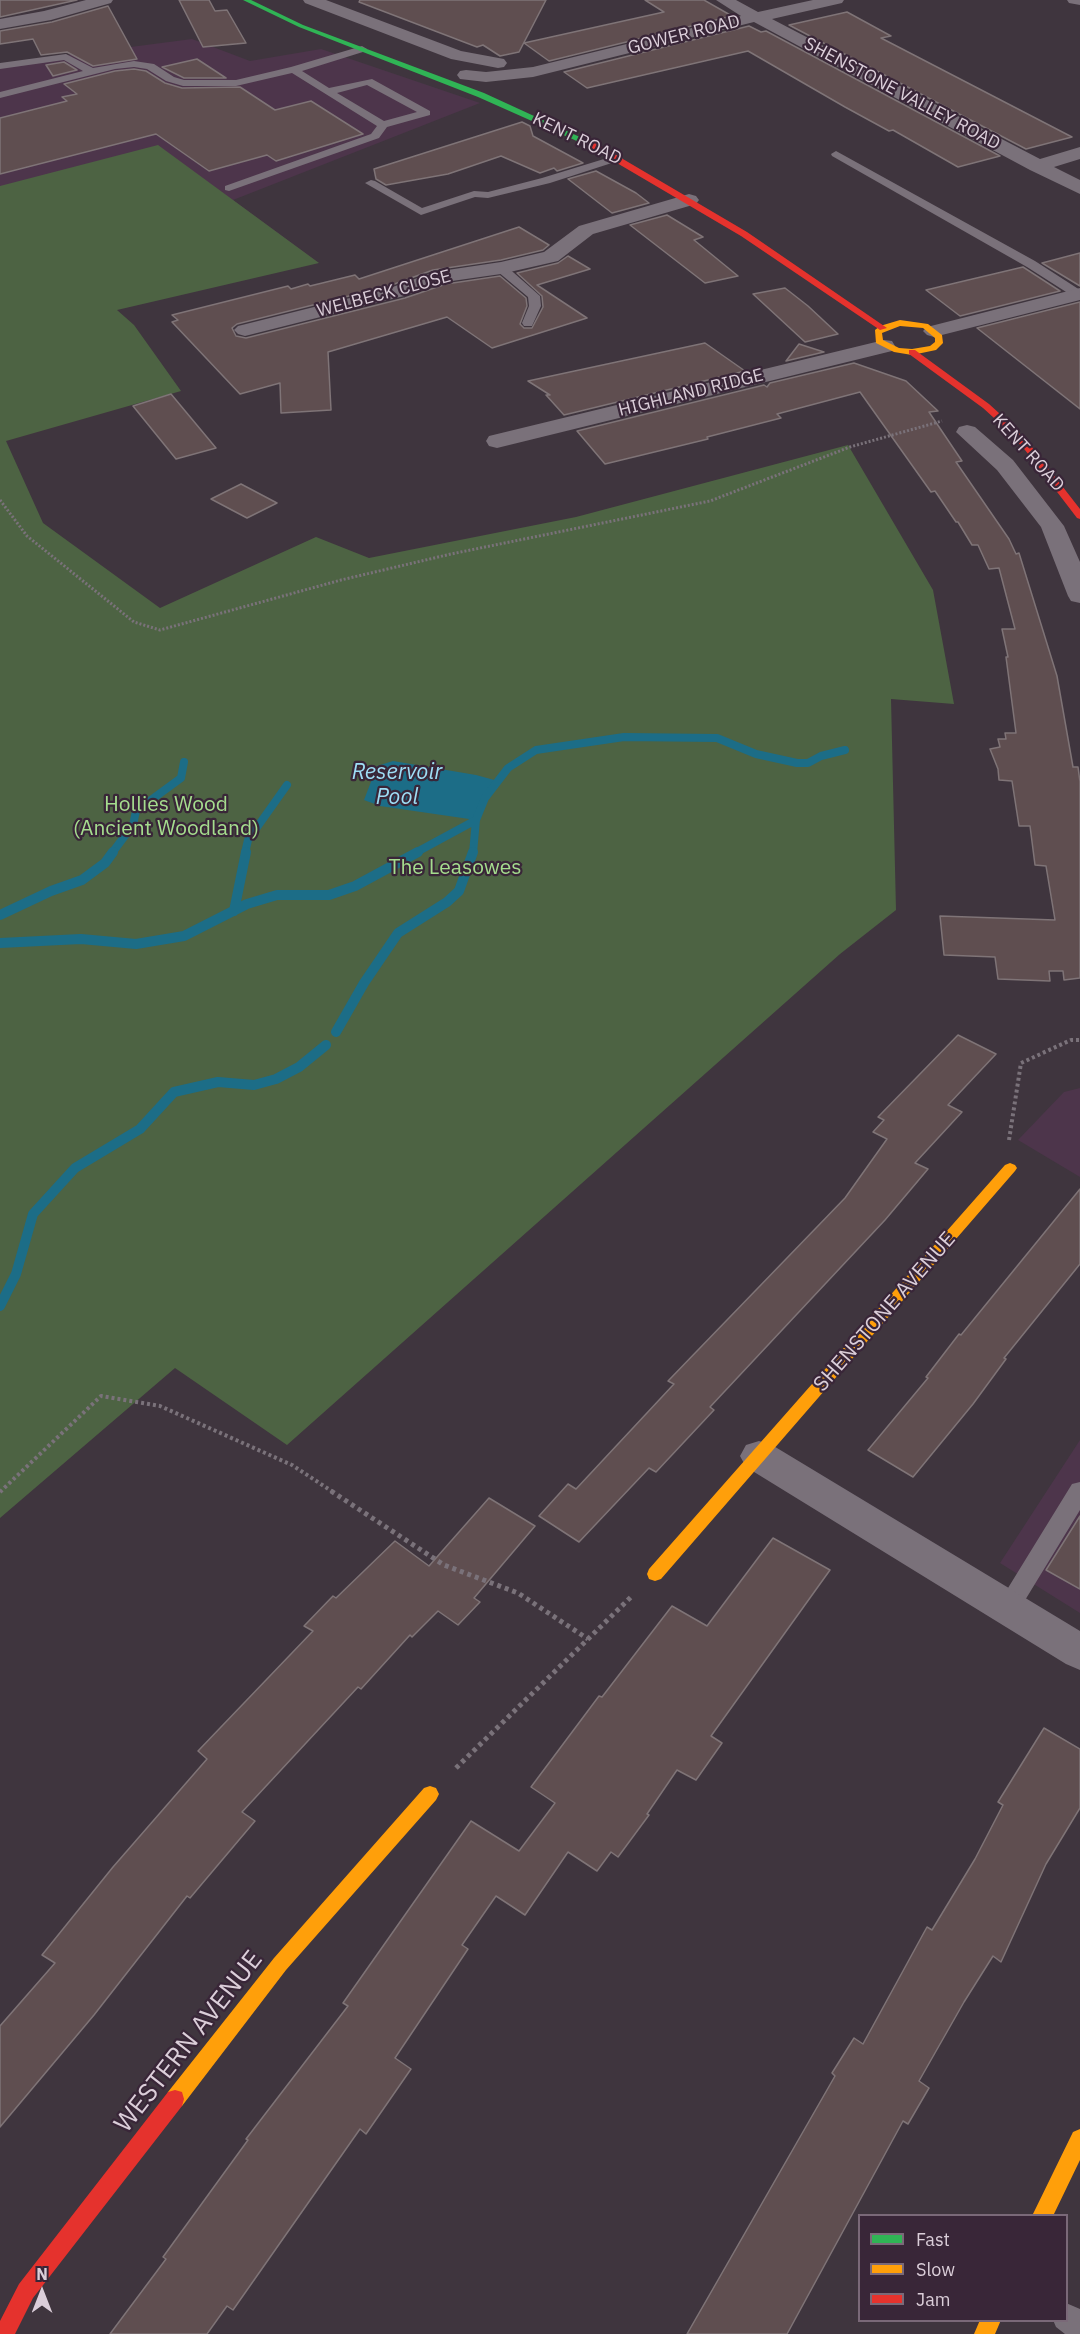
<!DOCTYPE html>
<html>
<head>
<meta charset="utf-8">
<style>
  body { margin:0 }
  #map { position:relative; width:1080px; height:2334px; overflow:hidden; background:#3f353e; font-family:"IBM Plex Sans",sans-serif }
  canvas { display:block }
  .legend { position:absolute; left:858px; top:2214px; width:210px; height:108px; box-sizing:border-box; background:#392638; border:2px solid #7a6978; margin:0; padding:8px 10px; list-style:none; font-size:18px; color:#dbced9 }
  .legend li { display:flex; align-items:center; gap:12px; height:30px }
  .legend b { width:30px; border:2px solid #7a6978 }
  .north { position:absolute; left:12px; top:2262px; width:60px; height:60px; -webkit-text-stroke:4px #392638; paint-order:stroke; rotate:0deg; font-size:16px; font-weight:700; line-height:24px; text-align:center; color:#dbced9 }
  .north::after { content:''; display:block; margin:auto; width:21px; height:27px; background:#dbced9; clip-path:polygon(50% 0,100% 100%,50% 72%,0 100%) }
</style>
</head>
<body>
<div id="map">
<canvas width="1080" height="2334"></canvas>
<ul class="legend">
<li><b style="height:8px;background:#30b455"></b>Fast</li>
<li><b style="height:8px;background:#ff9f0a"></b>Slow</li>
<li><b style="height:8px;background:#e5322d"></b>Jam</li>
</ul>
<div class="north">N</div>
</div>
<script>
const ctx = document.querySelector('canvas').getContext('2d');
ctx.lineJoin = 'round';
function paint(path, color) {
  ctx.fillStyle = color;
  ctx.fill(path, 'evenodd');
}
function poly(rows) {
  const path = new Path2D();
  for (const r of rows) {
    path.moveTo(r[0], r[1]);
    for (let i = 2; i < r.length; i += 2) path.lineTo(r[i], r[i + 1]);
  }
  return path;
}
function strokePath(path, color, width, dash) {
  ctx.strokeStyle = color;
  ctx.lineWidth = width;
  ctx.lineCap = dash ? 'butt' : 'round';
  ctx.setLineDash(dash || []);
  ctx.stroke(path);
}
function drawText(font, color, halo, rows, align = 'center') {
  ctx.font = font + ' "IBM Plex Sans",sans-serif';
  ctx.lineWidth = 4.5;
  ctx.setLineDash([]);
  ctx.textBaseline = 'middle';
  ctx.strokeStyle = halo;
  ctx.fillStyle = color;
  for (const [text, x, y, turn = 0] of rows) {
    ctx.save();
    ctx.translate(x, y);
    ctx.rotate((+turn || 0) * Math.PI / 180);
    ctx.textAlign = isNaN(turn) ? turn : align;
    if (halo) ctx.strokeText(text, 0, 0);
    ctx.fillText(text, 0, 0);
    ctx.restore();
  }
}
paint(poly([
  [192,39,250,61,321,49,480,103,233,200,319,263,0,296,0,64],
  [1080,1088,1080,1177,1018,1140,1064,1092],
  [1080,1440,1080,1613,1000,1563]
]), '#4d354b');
paint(poly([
  [158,145,319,263,117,310,134,325,181,391,6,441,43,523,160,608,316,537,369,558,576,517,848,445,933,590,954,704,891,699,896,910,840,954,287,1445,175,1368,0,1518,0,186]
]), '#4d6343');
paint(poly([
  [393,761,476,775,498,781,485,798,476,820,380,806,364,800,377,766]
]), '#1c6d87');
strokePath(poly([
  [112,853,133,825,136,811,181,778,184,762],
  [245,853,248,840,287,785],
  [415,853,476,820,485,798,508,768,536,750,624,737,717,738,756,754,797,763,808,763,821,756,845,750],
  [473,853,476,820]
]), '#1c6d87', 8);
strokePath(poly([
  [234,911,246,852],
  [0,915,51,891,82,880,105,863,113,852],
  [0,943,81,939,136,944,184,936,247,904,277,895,329,895,355,886,418,852],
  [336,1032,364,983,398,933,447,902,459,891,473,852],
  [0,1306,16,1274,33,1214,75,1168,140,1129,174,1092,218,1082,254,1085,276,1079,299,1067,326,1045]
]), '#1c6d87', 10);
const building = poly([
  [0,0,77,0,0,17,0,0],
  [179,0,209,0,215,11,227,10,246,43,203,47,179,0],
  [360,0,546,0,519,52,500,56,483,45,477,47,359,2,360,0],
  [645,0,704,0,732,16,549,61,524,43,664,12,645,0],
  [108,6,137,59,93,66,67,52,41,55,33,39,0,44,0,31,52,22,108,6],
  [847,12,891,36,881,38,1072,137,1026,149,789,25,847,12],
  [749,26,761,32,766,31,1000,156,958,167,893,130,889,131,845,107,748,51,587,88,564,72,749,26],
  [197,59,226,78,184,78,162,67,197,59],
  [64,62,77,70,53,76,46,65,64,62],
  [134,69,146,71,165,83,182,88,240,87,275,110,311,101,363,134,276,161,267,155,209,171,156,134,0,174,0,118,67,101,62,97,77,94,64,84,115,71,134,69],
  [522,122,530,126,533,136,583,163,557,171,554,168,540,173,501,156,448,174,386,185,376,179,374,169,522,122],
  [596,171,636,193,649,203,612,213,568,179,596,171],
  [667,215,703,237,694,240,738,276,705,283,630,225,667,215],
  [519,227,549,245,543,250,501,260,433,270,389,286,237,324,232,328,236,336,246,338,405,298,446,284,500,276,526,298,527,306,520,324,524,328,532,328,543,307,542,296,517,273,558,263,568,256,590,269,537,285,587,318,492,348,447,317,328,352,331,410,281,413,280,383,240,394,172,322,178,320,172,315,288,286,291,289,308,284,310,286,355,275,359,279,519,227],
  [1080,253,1080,286,1042,263,1080,253],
  [1023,267,1060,291,960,316,926,290,1023,267],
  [785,288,808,306,838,334,805,342,753,294,785,288],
  [1080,302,1080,409,977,328,1080,302],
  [705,343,745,371,564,415,546,395,550,395,528,381,705,343],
  [799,344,824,352,786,361,799,344],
  [854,363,906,381,938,411,929,412,962,461,956,462,1009,539,1016,554,1019,553,1057,676,1073,767,1078,767,1080,782,1080,978,1064,980,1063,971,1049,971,1050,981,998,979,995,957,944,955,940,916,1055,920,1046,866,1035,865,1030,826,1019,826,1012,781,999,780,998,769,990,749,1000,747,998,739,1006,739,1005,733,1016,733,1006,657,1008,657,1002,629,1015,629,999,568,989,569,978,545,972,545,958,522,956,522,935,491,931,492,860,392,777,414,781,418,707,437,708,439,605,464,577,431,764,385,767,387,770,383,854,363],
  [171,394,216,448,176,459,133,406,171,394],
  [241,484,277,503,247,518,211,499,241,484],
  [958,1035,996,1054,948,1105,962,1112,915,1163,928,1169,885,1220,710,1407,714,1410,656,1472,649,1468,579,1542,539,1516,568,1484,576,1489,674,1384,668,1381,845,1198,887,1139,873,1132,884,1120,878,1117,958,1035],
  [1080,1189,1080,1264,1004,1358,1006,1359,973,1404,913,1477,868,1450,928,1378,926,1377,959,1334,961,1335,1080,1189],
  [489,1498,535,1526,474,1598,480,1602,458,1625,438,1611,412,1637,410,1635,361,1689,358,1687,242,1812,255,1821,190,1898,187,1896,94,2015,0,2127,0,2026,55,1963,42,1955,113,1867,207,1759,198,1751,313,1631,304,1626,333,1596,336,1598,395,1541,429,1566,489,1498],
  [1080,1516,1080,1589,1046,1570,1080,1516],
  [773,1538,830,1570,711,1736,722,1743,696,1780,677,1770,647,1814,649,1815,618,1857,611,1852,597,1871,568,1852,525,1915,496,1896,462,1945,468,1949,395,2058,411,2069,366,2134,360,2129,233,2310,227,2306,207,2334,110,2334,166,2259,163,2257,248,2140,246,2139,348,2006,343,2003,471,1821,519,1851,555,1803,531,1787,599,1696,602,1697,672,1606,707,1626,773,1538],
  [1044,1728,1080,1749,1080,1808,1046,1864,1001,1962,993,1956,964,2002,919,2081,929,2088,908,2124,903,2121,787,2334,687,2334,835,2076,832,2073,854,2038,863,2044,927,1927,932,1930,975,1859,1003,1805,998,1802,1044,1728]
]);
paint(building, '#5f4e50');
strokePath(building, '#7f7477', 1.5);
strokePath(poly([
  [0,500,27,536,134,622,160,630,341,580,451,554,710,501,850,447,942,421]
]), '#7a727a', 3, [2, 2]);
strokePath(poly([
  [1009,1140,1021,1063,1071,1040,1080,1040],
  [0,1492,101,1396,160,1406,292,1465,333,1492]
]), '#7a727a', 4, [3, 3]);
strokePath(poly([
  [331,1491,444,1565,518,1593,588,1639],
  [456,1768,631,1597]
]), '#7a727a', 5, [4, 4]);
paint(poly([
  [362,46,367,49,366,51,302,71,329,88,372,79,430,111,430,115,387,127,379,138,229,191,225,190,225,186,371,134,377,126,292,73,236,86,183,86,166,81,147,69,134,67,115,69,0,98,0,92,83,71,64,60,0,69,0,63,66,54,93,68,134,61,154,64,174,77,184,80,236,80,291,67,362,46],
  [367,85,417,112,384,121,337,93,367,85],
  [836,151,1035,261,1080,290,1080,297,1074,297,1027,267,832,156,831,154,836,151],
  [617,155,623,158,621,160,550,183,488,198,475,197,421,215,365,183,371,180,375,181,422,208,474,191,488,192,542,178,617,155],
  [501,264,505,265,540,296,541,306,532,326,524,326,522,323,529,306,528,297,497,271,495,268,501,264],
  [1080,1482,1080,1510,1016,1615,1008,1618,1000,1615,996,1608,1000,1601,1072,1484,1080,1482],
  [1066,2303,1080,2309,1080,2334,1065,2334,1056,2327,1053,2320,1066,2320,1066,2303]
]), '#7a717a');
paint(poly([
  [86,0,113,0,111,3,51,20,0,29,0,19,44,11,86,0],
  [303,0,326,0,461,51,504,59,507,63,504,67,498,68,451,59,305,3,303,0],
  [716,0,736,0,758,12,813,0,844,0,842,3,772,19,1040,159,1080,147,1080,159,1054,167,1080,180,1080,194,1030,170,754,22,533,77,486,82,460,79,457,75,460,71,466,70,486,72,533,67,741,16,716,0],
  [1067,0,1080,0,1080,5,1069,3,1067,0],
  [689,194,696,196,699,200,696,204,593,234,558,261,501,274,445,282,404,296,245,336,238,334,234,330,238,326,390,288,434,272,501,262,544,252,579,226,689,194],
  [1080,288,1080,300,934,337,927,335,923,331,927,327,1080,288],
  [884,340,892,341,895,346,892,351,497,448,489,446,486,441,489,436,884,340],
  [967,425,975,427,1013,460,1064,526,1080,562,1080,603,1071,601,1068,596,1041,527,997,470,956,432,959,427,967,425],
  [759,1441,772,1445,1080,1631,1080,1670,1066,1664,746,1467,740,1456,746,1445,759,1441]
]), '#7a717a');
paint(poly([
  [243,0,251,0,303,25,484,93,595,144,588,146,478,97,299,27,243,0]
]), '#30b455');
paint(poly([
  [900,320,928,324,942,335,943,343,936,350,912,355,894,352,876,343,875,330,880,326,900,320],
  [900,326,923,328,935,338,935,342,930,346,912,349,899,348,883,340,882,333,900,326],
  [1010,1163,1015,1165,1017,1168,1015,1171,661,1579,655,1581,649,1579,647,1574,649,1569,1005,1165,1010,1163],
  [430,1786,436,1788,439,1794,436,1800,286,1970,182,2106,175,2108,168,2106,166,2099,168,2092,274,1958,424,1788,430,1786],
  [1080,2129,1080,2160,1053,2216,1032,2216,1073,2132,1080,2129],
  [980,2320,1001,2320,995,2334,974,2334,980,2320]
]), '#ff9f0a');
paint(poly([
  [588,142,594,142,747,232,887,328,880,330,741,236,588,146,588,142],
  [909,350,915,350,989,404,1010,423,1031,446,1080,509,1080,519,1077,518,1025,450,1004,427,983,408,909,354,909,350],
  [175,2090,182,2092,184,2099,182,2106,33,2298,15,2334,0,2334,0,2321,19,2284,168,2092,175,2090]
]), '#e5322d');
drawText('18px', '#dbced9', '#392638', [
  ["GOWER ROAD",684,35,-14],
  ["SHENSTONE VALLEY ROAD",902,94,28],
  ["KENT ROAD",577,139,26],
  ["WELBECK CLOSE",384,294,-15],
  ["HIGHLAND RIDGE",691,393,-14],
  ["KENT ROAD",1028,453,48]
]);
drawText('21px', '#a5dd8e', '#392638', [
  ["Hollies Wood",166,805],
  ["(Ancient Woodland)",166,829],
  ["The Leasowes",455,868]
]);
drawText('21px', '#dbced9', '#392638', [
  ["SHENSTONE AVENUE",885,1312,-49]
]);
drawText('italic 22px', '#9eddf5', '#392638', [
  ["Reservoir",397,773],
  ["Pool",397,798]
]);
drawText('26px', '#dbced9', '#392638', [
  ["WESTERN AVENUE",189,2042,-52]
]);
</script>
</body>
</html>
